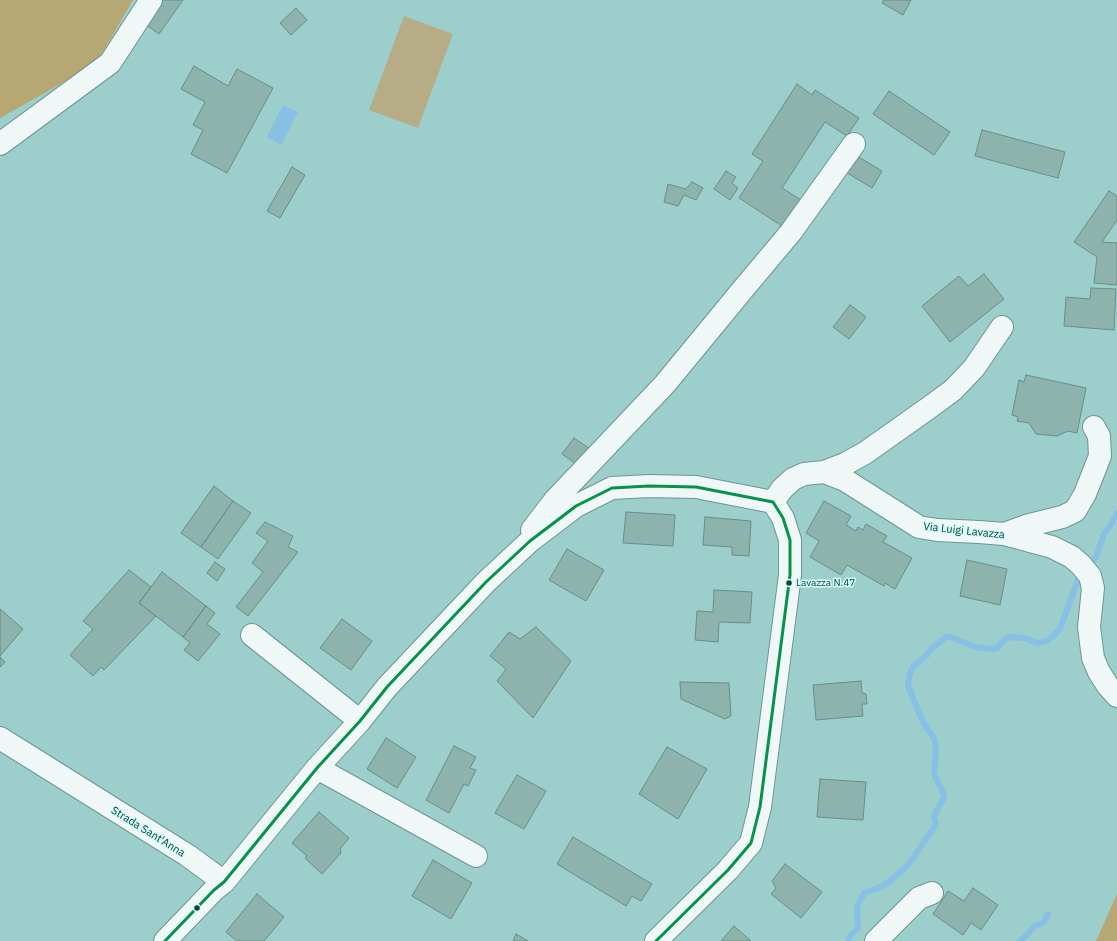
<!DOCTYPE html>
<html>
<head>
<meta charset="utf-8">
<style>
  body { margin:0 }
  canvas { display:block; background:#9ccecb }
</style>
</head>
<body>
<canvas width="1117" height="941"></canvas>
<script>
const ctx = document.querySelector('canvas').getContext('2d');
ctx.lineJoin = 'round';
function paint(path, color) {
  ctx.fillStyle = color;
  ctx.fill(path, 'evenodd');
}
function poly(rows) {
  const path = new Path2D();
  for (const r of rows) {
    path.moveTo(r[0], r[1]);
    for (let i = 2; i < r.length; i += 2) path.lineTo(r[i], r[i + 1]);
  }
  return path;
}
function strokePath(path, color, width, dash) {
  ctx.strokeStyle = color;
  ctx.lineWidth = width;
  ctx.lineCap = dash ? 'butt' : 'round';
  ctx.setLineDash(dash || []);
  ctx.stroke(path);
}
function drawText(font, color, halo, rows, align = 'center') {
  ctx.font = font + ' "IBM Plex Sans",sans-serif';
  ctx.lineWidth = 3;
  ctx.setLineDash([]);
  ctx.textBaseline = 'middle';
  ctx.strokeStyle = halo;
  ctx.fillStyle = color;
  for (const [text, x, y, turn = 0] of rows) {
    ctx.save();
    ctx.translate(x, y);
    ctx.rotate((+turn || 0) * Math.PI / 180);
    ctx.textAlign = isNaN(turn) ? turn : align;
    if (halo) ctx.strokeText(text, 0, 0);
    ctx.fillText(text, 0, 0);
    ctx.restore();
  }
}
paint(poly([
  [404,16,453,34,418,128,369,110]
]), '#b6ad86');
paint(poly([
  [0,0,133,0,96,64,0,118],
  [1117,894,1117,941,1096,941]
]), '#b6a773');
paint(poly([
  [283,105,298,112,281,145,267,137]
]), '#88bfe4');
strokePath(poly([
  [1088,567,1096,557,1104,534,1110,526,1117,513],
  [848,941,850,936,858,928,857,907,864,893,876,889,889,882,908,865,936,825,934,816,944,797,944,794,934,774,936,748,934,738,923,722,908,686,910,673,914,666,928,654,931,649,946,637,951,637,975,647,992,649,997,648,1004,640,1010,637,1024,638,1037,643,1047,641,1056,633,1060,629,1079,577,1082,574],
  [1020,941,1027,935,1034,926,1043,923,1048,914]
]), '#88bfe4', 6);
const building = poly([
  [162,0,183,0,159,34,145,24,162,0],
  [884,0,911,0,903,15,882,3,884,0],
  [296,8,307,20,291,35,280,23,296,8],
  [194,66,228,86,237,69,273,88,227,173,191,154,203,130,193,125,205,102,181,89,194,66],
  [797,84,812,95,815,90,859,118,847,136,825,122,782,188,803,201,785,228,739,198,763,161,752,154,797,84],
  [889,91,950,132,934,155,873,114,889,91],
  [982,130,1065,152,1058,178,975,156,982,130],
  [854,154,882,171,872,188,844,171,854,154],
  [292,167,305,175,280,218,267,211,292,167],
  [726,171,736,177,732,183,738,188,730,200,714,189,726,171],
  [692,182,703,188,696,200,684,195,678,206,664,202,668,184,686,189,692,182],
  [1109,191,1117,196,1117,220,1102,242,1117,243,1117,285,1094,283,1097,257,1074,242,1109,191],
  [984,274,1004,299,950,342,922,306,959,276,968,286,984,274],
  [1091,288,1116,289,1114,330,1064,326,1066,297,1090,299,1091,288],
  [850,305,866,317,849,339,833,327,850,305],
  [1026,375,1086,388,1077,433,1068,431,1057,436,1036,434,1029,423,1017,421,1018,417,1012,415,1019,380,1024,382,1026,375],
  [574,438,593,451,582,468,562,454,574,438],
  [214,486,233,501,201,547,181,533,214,486],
  [233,501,251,513,218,559,201,547,233,501],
  [824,501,851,516,846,525,856,531,858,527,863,530,866,524,887,536,883,542,912,558,895,589,885,583,884,586,847,565,841,575,810,557,819,541,806,533,824,501],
  [626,512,675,515,673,546,623,543,626,512],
  [705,517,751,521,749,556,732,555,732,547,703,545,705,517],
  [265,522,293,536,288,547,298,552,248,616,236,607,263,572,252,563,268,541,256,533,265,522],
  [567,549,604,570,586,601,549,580,567,549],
  [967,560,1007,569,1000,605,960,596,967,560],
  [215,562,225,569,217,581,207,573,215,562],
  [129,570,151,587,139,603,156,616,104,670,101,667,93,676,70,655,93,629,83,621,129,570],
  [162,572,206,606,183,637,139,603,162,572],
  [714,590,752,592,750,623,719,622,718,642,695,640,697,611,713,612,714,590],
  [206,606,215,613,207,624,220,634,198,661,184,650,190,643,183,637,206,606],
  [0,609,23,629,0,656,0,609],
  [342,619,372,641,351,670,320,648,342,619],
  [536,627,571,661,533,718,497,681,506,669,490,656,509,632,520,639,536,627],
  [0,657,5,662,0,667,0,657],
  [861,681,862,693,866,694,867,704,862,704,863,716,816,720,813,685,861,681],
  [680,682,729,683,731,716,725,719,681,699,680,682],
  [386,738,416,757,397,788,367,769,386,738],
  [454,746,476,757,470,768,476,770,468,786,464,784,449,813,426,800,454,746],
  [667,747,707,769,678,819,639,794,667,747],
  [517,775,546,791,524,829,495,813,517,775],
  [820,779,866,782,863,820,817,817,820,779],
  [319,812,349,838,340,849,341,853,322,874,305,858,307,856,292,843,319,812],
  [573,837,652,884,641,901,632,896,626,906,557,864,573,837],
  [433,860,472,883,451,919,412,896,433,860],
  [785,864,822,892,801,918,771,894,776,888,772,881,785,864],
  [973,888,998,905,981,930,971,923,963,935,933,914,948,891,964,901,973,888],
  [257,894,284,917,264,941,237,941,226,932,257,894],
  [734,926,751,941,721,941,734,926],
  [516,934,528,941,513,941,516,934]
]);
paint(building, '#8db3ac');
strokePath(building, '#678e87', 1);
const minor = poly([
  [0,144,110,63,151,0],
  [824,472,845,464,865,453,930,407,953,390,974,368,1002,327],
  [773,502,782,489,793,479,804,474,824,472,845,480,919,527,937,530,979,532,1004,534,1052,547,1072,557,1081,565,1090,576,1093,588,1089,627,1093,658,1099,672,1108,686,1117,696],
  [532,530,555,500,665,384,744,288,791,232,854,144],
  [1004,534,1026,526,1062,517,1075,511,1085,494,1100,456,1099,436,1094,427],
  [252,635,360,721],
  [0,738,187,855,224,882],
  [317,768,476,856],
  [165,941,214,890,224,882,317,768,360,721,387,687,486,582,530,541,576,506,612,488,649,486,696,487,773,502,783,518,790,540,790,575,760,807,751,843,728,870,656,941],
  [876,941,919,898,932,893]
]);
strokePath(minor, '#6c9693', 24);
strokePath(minor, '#f0f8f7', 22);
strokePath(poly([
  [165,941,214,890,224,882,317,768,360,721,387,687,486,582,530,541,576,506,612,488,649,486,696,487,773,502,783,518,790,540,790,575,760,807,751,843,728,870,656,941]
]), '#05924d', 3);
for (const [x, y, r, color] of [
  [789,583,3.5,"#17403d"],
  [197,908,3.5,"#17403d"]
]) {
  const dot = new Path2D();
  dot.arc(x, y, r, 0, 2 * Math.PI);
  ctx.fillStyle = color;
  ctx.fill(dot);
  strokePath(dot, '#d0fcf8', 1.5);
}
drawText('10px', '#17403d', '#d0fcf8', [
  ["Lavazza N.47",796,583]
], 'left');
drawText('11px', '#17403d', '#d0fcf8', [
  ["Via Luigi Lavazza",964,531,6],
  ["Strada Sant'Anna",148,832,32]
]);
</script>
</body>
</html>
